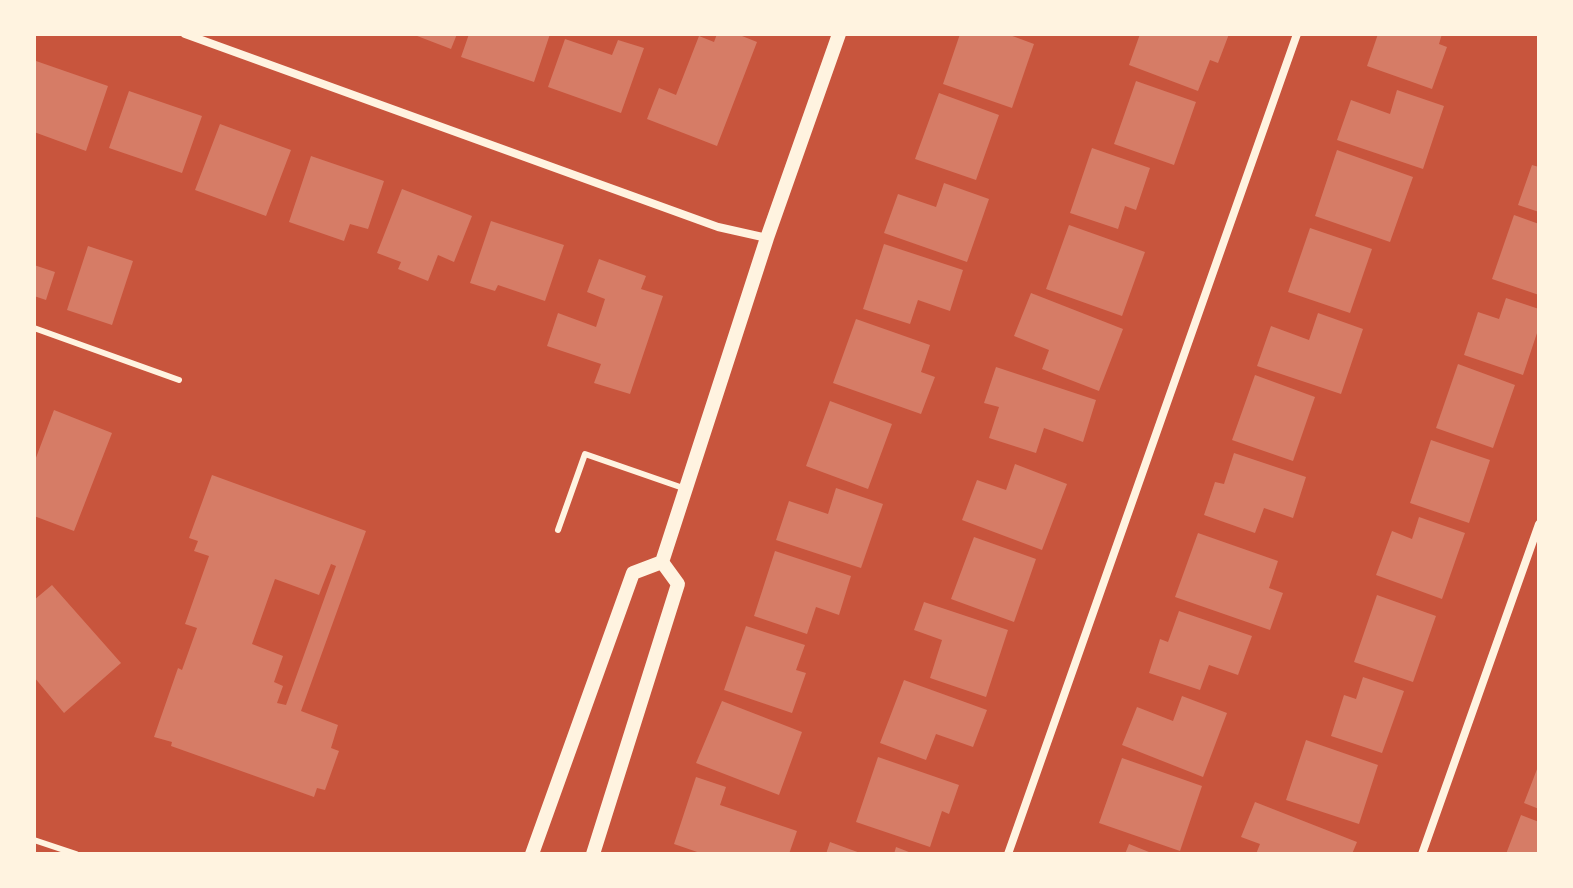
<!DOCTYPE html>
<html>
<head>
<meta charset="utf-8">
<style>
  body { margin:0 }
  #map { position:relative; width:1573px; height:888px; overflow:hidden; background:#c8553d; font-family:Inter,sans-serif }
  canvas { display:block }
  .frame { position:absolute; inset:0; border:36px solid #fff3e0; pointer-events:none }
</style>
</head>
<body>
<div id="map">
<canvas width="1573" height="888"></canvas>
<div class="frame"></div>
</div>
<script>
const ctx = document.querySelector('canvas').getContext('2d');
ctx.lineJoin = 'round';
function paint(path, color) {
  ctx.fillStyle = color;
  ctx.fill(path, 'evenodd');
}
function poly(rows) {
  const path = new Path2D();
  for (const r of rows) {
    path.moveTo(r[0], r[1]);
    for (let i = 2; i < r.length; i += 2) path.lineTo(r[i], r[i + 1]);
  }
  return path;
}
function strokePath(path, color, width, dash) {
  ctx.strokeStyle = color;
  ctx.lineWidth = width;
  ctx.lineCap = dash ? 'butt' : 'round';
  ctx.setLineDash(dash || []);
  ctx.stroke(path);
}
paint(poly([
  [412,34,457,34,451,49],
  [469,34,550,34,534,82,461,57],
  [717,34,737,34,757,42,717,146,647,119,659,88,676,95,699,36,714,42],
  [960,34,1007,34,1034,44,1012,108,943,84],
  [1140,34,1229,34,1218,63,1210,60,1198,91,1129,65],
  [1378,34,1442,34,1439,44,1447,47,1432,89,1367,66],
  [565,39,612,55,618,40,644,48,621,113,548,87],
  [36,61,108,86,86,151,34,132,34,67],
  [1136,81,1196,102,1174,165,1114,144],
  [1397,90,1444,106,1423,169,1337,140,1351,100,1390,114],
  [129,91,202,116,182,173,109,148],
  [939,93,999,115,976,180,915,159],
  [220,124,291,150,266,216,195,190],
  [1092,148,1150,168,1136,210,1125,206,1118,229,1070,213],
  [1337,150,1413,177,1390,242,1315,216],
  [311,156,384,181,368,229,350,224,344,241,289,222],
  [1532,165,1539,167,1539,212,1518,205],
  [944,183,989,199,967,262,884,233,898,194,936,207],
  [402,189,472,216,454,262,438,255,428,281,398,269,401,262,377,253],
  [1514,215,1539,224,1539,295,1492,279],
  [491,221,564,245,545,301,498,285,495,291,470,283],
  [1069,225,1145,252,1122,316,1046,289],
  [1310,228,1372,249,1350,313,1288,292],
  [884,244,963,270,950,311,918,300,910,324,863,309],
  [88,246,133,261,112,325,67,310],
  [599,259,646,276,641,289,663,296,630,394,594,383,601,364,547,346,558,313,596,327,605,299,587,292],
  [34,265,55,272,46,300,34,296],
  [1031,293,1123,329,1099,391,1042,369,1049,350,1014,336],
  [1506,298,1539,309,1539,327,1523,375,1464,355,1478,312,1499,319],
  [1318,313,1363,329,1341,394,1257,366,1271,326,1309,340],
  [856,319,930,345,921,372,935,377,921,414,833,383],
  [1458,364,1515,385,1493,448,1436,428],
  [996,367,1096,400,1083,442,1044,428,1036,453,989,438,999,407,984,403],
  [1255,375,1315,397,1293,461,1232,440],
  [830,401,892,424,868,489,806,466],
  [54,410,112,433,74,531,34,516,34,463],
  [1431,440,1490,460,1469,523,1410,503],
  [1234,453,1306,477,1293,518,1264,508,1255,533,1204,515,1215,482,1224,484],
  [1015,464,1067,484,1042,550,962,520,977,480,1006,490],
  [212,475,366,531,301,711,338,725,331,748,339,751,325,790,317,788,314,797,171,746,172,742,154,737,178,668,182,670,197,628,185,624,209,556,194,551,198,541,189,538],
  [331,564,336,566,286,705,277,703,283,686,274,682,283,656,252,644,275,579,319,595],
  [836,488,883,504,861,568,776,540,789,501,828,514],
  [1419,517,1465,533,1442,599,1376,575,1392,531,1412,539],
  [1198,533,1278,561,1269,588,1283,593,1270,630,1175,597],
  [974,537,1036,559,1014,622,951,599],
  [775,551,851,576,839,615,816,607,807,634,754,616],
  [52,585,121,663,64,713,34,677,34,600],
  [1377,595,1436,616,1413,682,1354,662],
  [924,602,1008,630,986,697,930,678,942,640,914,630],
  [1179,611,1252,636,1238,675,1209,665,1200,690,1149,673,1160,639,1168,642],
  [746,626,805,645,796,670,806,673,792,713,724,690],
  [1363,677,1404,691,1382,753,1331,736,1344,695,1356,699],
  [904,680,987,710,973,747,936,734,926,760,880,743],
  [1182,696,1227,713,1203,777,1122,745,1137,707,1173,721],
  [722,701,802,732,779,795,696,763],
  [1306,740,1378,765,1359,824,1286,800],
  [878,757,959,785,949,814,942,811,930,847,856,822],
  [1122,758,1202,786,1180,851,1099,823],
  [1539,764,1539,809,1524,803],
  [696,777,726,787,720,805,797,831,789,854,703,854,674,844],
  [1255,802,1357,842,1352,854,1256,854,1260,844,1241,837],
  [1521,815,1539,822,1539,854,1506,854],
  [830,842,863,854,826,854],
  [1129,844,1154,854,1125,854],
  [896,847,914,854,894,854]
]), '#d67c66');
strokePath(poly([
  [34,328,179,380],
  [558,530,585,454,683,488],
  [34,840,76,854]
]), '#fff3e0', 6);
strokePath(poly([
  [185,34,718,227,767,238],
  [1008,854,1297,34],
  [1422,854,1539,524]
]), '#fff3e0', 8);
strokePath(poly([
  [662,562,767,238,839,34],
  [532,854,633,573,662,562],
  [593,854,678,584,662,562]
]), '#fff3e0', 14);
</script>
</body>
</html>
